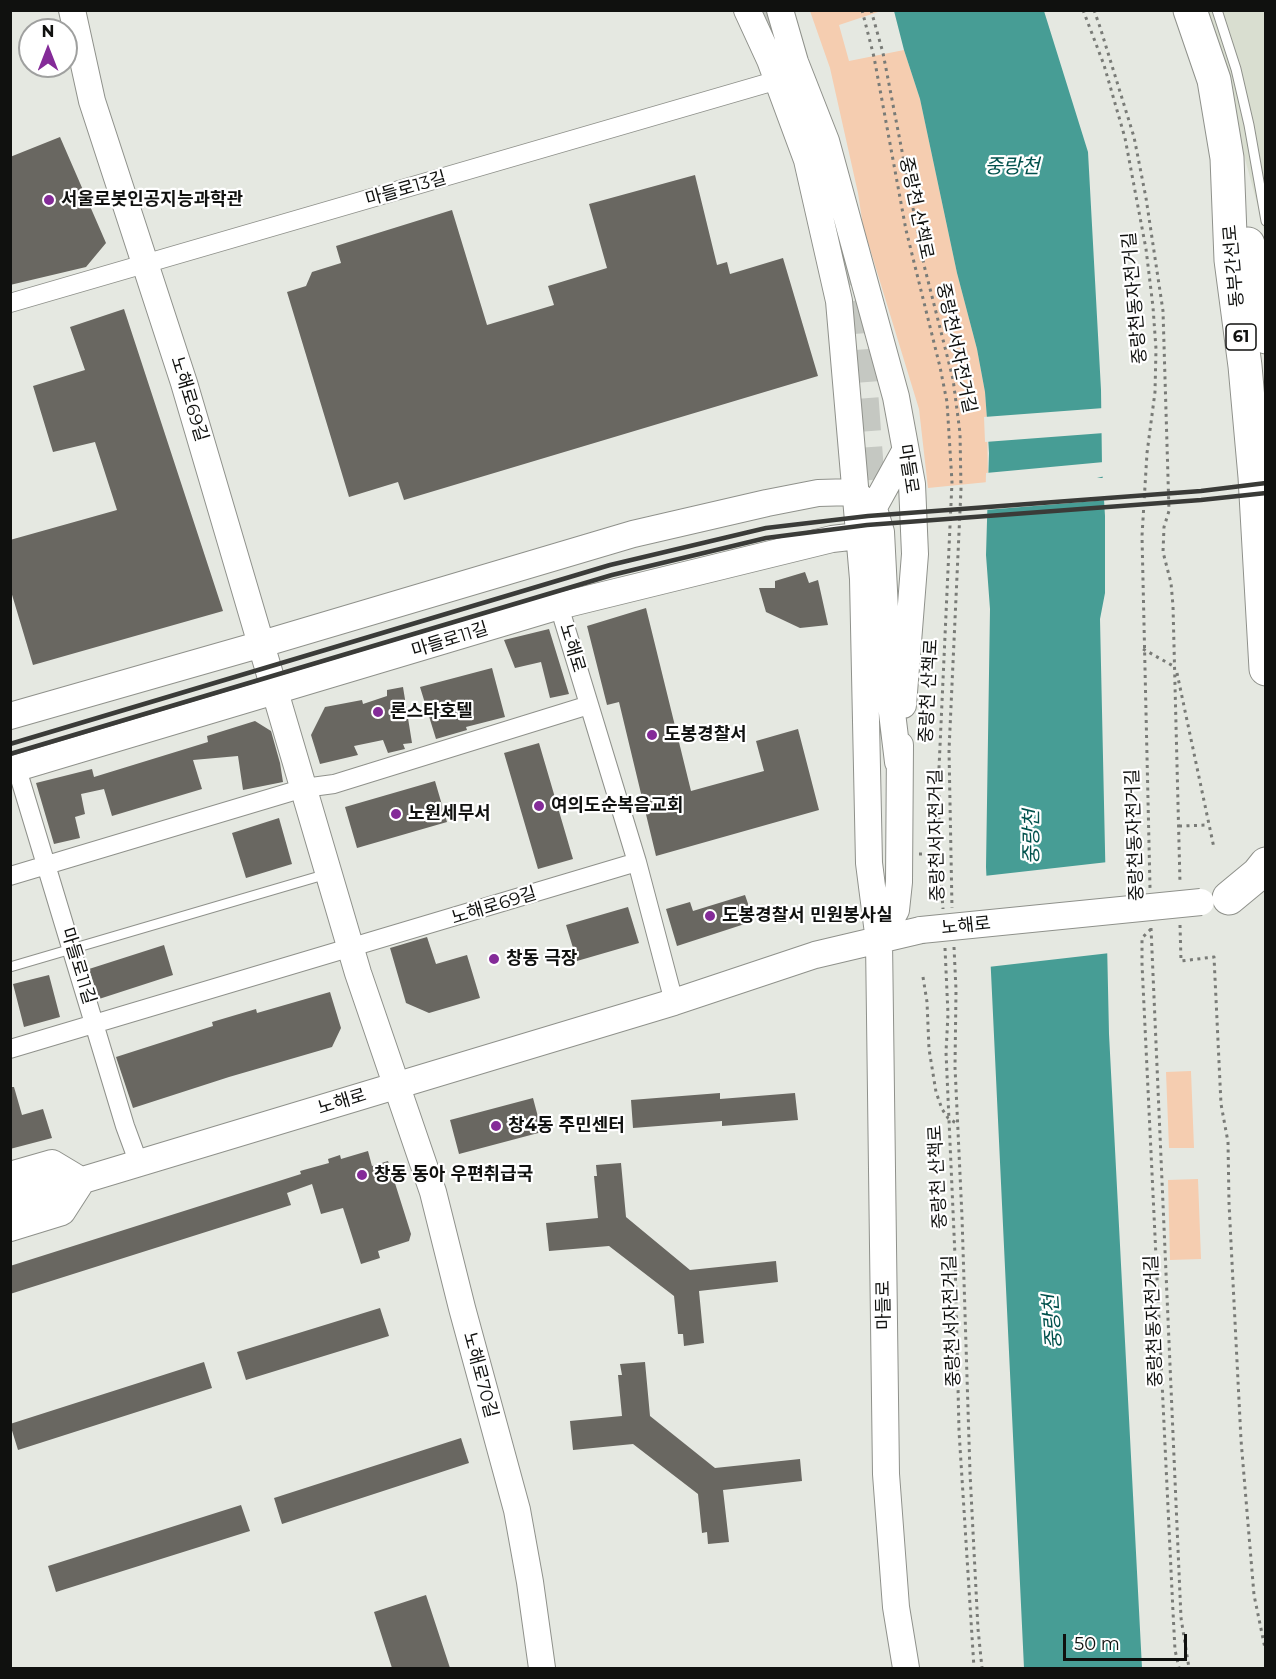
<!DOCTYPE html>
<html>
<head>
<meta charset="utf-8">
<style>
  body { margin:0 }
  #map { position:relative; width:1276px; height:1679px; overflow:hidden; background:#e5e8e1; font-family:Montserrat,sans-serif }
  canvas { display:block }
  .frame { position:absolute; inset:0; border:12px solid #10110f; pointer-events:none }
  .north { position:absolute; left:18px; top:18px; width:60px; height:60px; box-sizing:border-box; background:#fff; border:2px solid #9fa09f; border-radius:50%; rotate:0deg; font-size:16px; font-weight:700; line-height:24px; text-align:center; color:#10110f }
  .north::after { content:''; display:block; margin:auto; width:21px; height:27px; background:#842b98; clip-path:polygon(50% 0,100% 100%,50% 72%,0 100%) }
  .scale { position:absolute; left:1063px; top:1634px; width:124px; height:27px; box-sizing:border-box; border:3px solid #10110f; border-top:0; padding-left:8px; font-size:18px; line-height:21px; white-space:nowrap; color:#10110f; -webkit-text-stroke:4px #fff; paint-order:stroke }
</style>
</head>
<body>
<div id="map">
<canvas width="1276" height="1679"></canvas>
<div class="frame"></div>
<div class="north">N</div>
<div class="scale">50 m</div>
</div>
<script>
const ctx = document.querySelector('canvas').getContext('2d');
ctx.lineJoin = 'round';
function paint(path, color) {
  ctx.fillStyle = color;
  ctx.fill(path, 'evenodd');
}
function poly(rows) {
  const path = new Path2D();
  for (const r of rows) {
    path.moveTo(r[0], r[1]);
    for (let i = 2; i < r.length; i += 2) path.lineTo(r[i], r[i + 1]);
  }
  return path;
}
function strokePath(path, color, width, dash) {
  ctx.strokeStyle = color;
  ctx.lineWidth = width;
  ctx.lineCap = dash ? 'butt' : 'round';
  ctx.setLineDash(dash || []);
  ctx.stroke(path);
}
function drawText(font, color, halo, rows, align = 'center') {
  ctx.font = font + ' Montserrat,"Noto Sans KR",sans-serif';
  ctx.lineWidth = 4.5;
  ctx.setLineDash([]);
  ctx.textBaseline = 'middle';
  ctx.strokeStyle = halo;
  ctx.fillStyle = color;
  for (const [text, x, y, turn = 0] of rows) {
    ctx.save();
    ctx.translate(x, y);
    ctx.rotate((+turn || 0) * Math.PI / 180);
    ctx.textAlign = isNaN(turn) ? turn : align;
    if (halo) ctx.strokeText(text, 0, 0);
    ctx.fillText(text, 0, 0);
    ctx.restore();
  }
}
paint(poly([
  [1205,11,1265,11,1265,242,1264,229]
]), '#d9ded0');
paint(poly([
  [810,11,881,11,839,25,849,61,904,50,920,99,957,273,977,349,985,392,987,419,988,482,928,488,919,409,863,226,858,193,830,68],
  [1191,1071,1194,1148,1169,1148,1166,1072],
  [1198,1179,1201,1259,1170,1260,1168,1180]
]), '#f5cdb0');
paint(poly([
  [894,11,1044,11,1088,152,1101,390,1102,467,1105,516,1105,593,1100,619,1109,1034,1142,1668,1024,1668,986,867,990,609,986,555,989,453,987,419,985,392,977,349,957,273,920,99,904,50]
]), '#479d95');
paint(poly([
  [1104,408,1104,433,985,442,984,417],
  [1104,462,1105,476,1097,478,1105,478,1107,500,985,510,986,473],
  [1108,862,1110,953,988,967,984,876]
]), '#e5e8e1');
paint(poly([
  [60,137,106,243,86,267,10,285,10,157],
  [695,175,717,265,727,262,730,274,783,258,818,376,404,500,398,482,349,497,287,292,306,286,312,272,341,263,336,246,452,210,487,325,554,305,548,286,607,268,589,204],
  [124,309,223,611,33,665,10,588,10,540,117,510,95,442,53,452,33,386,85,370,70,327],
  [805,572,809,583,818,580,828,625,800,628,766,612,759,588,775,588,775,581],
  [646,608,691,791,764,771,756,741,798,729,819,810,656,856,619,702,607,705,587,626],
  [549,629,569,694,550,698,541,662,515,668,504,640],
  [492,668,505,717,466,727,467,730,436,739,420,687],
  [403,687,412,743,403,744,405,749,388,753,383,740,354,746,358,755,320,764,311,735,325,707,362,700,363,704,387,696,387,690],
  [255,721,271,731,280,763,283,782,243,790,238,756,193,760,202,789,112,816,104,789,81,794,85,814,75,817,80,838,54,844,36,783,92,769,94,777,208,742,207,736],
  [539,743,573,859,538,869,504,753],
  [435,781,447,822,357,848,345,807],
  [279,818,292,864,246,878,232,833],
  [745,895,754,921,677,946,666,909,690,902,693,911],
  [628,907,639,943,577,961,566,925],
  [427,937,436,964,467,955,480,998,429,1013,406,1003,390,948],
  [164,945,173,975,99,999,89,969],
  [49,975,60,1017,24,1027,13,984],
  [330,992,341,1028,332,1047,229,1077,133,1108,116,1057,213,1026,212,1022,256,1009,257,1013],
  [10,1087,14,1087,22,1115,43,1109,52,1138,10,1149],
  [720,1093,720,1099,795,1093,798,1120,722,1126,722,1121,633,1128,631,1100],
  [533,1098,542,1132,459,1154,450,1120],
  [368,1151,372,1166,388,1161,411,1234,409,1241,378,1251,380,1258,361,1264,343,1208,321,1214,312,1184,287,1193,291,1205,10,1294,10,1266,301,1174,300,1171,329,1163,328,1159,340,1155,341,1159],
  [621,1163,626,1217,690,1270,776,1261,778,1282,699,1291,704,1343,684,1346,683,1334,678,1334,674,1296,609,1246,549,1251,546,1223,598,1218,594,1176,597,1176,596,1165],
  [380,1308,389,1336,246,1380,237,1352],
  [204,1362,212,1388,18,1450,10,1424],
  [645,1362,650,1416,715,1468,800,1459,802,1481,723,1490,729,1542,708,1544,707,1532,702,1533,698,1494,633,1444,573,1450,570,1421,622,1416,618,1375,622,1375,620,1364],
  [461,1438,469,1463,282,1524,274,1498],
  [241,1505,250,1531,56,1592,48,1566],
  [426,1595,450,1668,392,1668,374,1612]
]), '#696761');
strokePath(poly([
  [766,10,786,59],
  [833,205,857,330,872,532]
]), '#c5c8c2', 33, [33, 16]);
const lane = poly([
  [1217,10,1236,69,1249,125,1266,221],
  [10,967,327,874]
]);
const street = poly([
  [10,303,778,80,786,71],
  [559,606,637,862,674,1002],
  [17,769,125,1126,139,1164],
  [10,876,304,788,334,784,589,705],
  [10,1049,637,862]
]);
const secondary = poly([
  [72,10,92,101,184,383,358,973,433,1192,462,1308,517,1510,530,1582,542,1668],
  [747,10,770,60,807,160,839,301,863,579,869,863,879,941,886,1474,896,1607,906,1668],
  [780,10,795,62,826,141,896,397,912,484,915,554,903,705],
  [10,716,262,644,633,534,767,503,818,493,854,492,874,509,881,532,889,688,898,762],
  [10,770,559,606,832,539,858,536,905,451],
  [879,941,896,910,899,882,900,745],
  [10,1175,52,1163,82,1181],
  [10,1202,674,1002,815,955,921,930],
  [10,1228,62,1212,82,1181]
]);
const highway = poly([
  [1190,10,1214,80,1227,158,1231,260,1245,366,1255,477,1266,669],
  [1248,244,1263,309,1266,337],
  [1229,898,1258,874,1266,864]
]);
strokePath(lane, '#8f918b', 11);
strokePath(street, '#8f918b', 20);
strokePath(secondary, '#8f918b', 28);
strokePath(highway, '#8f918b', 35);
strokePath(poly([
  [862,10,874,57,906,230,940,367,947,402,952,482,939,768,939,853,943,909],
  [871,10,883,53,924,265,953,379,960,433,961,489,949,750,952,908],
  [1083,10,1104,65,1125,138,1146,249,1153,307,1156,349,1155,392,1147,453,1142,536,1150,888],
  [1094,10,1100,27,1134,137,1146,198,1163,311,1169,511,1164,527,1163,552,1171,583,1173,606,1180,883],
  [1143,649,1175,667],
  [1177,673,1214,848],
  [1179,826,1208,825],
  [919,854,949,853],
  [1180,925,1181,961,1214,957,1221,1104,1228,1142,1229,1203,1241,1440,1254,1595,1266,1653],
  [1151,928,1181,1618,1189,1668],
  [1151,929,1142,938,1142,964,1173,1612,1175,1650,1179,1668],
  [954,947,956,990,955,1067,962,1217,970,1473,978,1629,982,1668],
  [945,948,948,1014,946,1052,955,1256,959,1431,974,1668],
  [923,977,927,1002,929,1049,936,1092,942,1109,948,1118,956,1123]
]), '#797b77', 3, [3, 4.5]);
strokePath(lane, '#fff', 9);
strokePath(street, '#fff', 18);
strokePath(secondary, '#fff', 26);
strokePath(highway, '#fff', 33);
strokePath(poly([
  [10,744,610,565,766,528,868,516,1201,491,1266,483],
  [10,754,612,575,766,538,867,525,1201,500,1266,493]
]), '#3a3b38', 4.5);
const secondaryBridge = poly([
  [921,930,1201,902]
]);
strokePath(secondaryBridge, '#8f918b', 28, []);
strokePath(secondaryBridge, '#fff', 26);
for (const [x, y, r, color] of [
  [49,200,6,"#842b98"],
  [378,712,6,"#842b98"],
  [652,735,6,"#842b98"],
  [539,806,6,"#842b98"],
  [396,814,6,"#842b98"],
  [710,916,6,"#842b98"],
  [494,959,6,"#842b98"],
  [496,1126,6,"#842b98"],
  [362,1175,6,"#842b98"]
]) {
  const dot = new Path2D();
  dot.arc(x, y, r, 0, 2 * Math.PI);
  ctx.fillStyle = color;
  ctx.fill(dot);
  strokePath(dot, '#fff', 2);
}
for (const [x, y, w] of [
  [1241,337,30]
]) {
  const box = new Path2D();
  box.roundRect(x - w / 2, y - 13, w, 26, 4.5);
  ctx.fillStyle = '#fff';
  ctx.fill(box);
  strokePath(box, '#10110f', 1.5);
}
drawText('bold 16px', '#10110f', null, [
  ["61",1241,337]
]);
drawText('18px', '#10110f', '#fff', [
  ["마들로13길",406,189,-16],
  ["중랑천 산책로",916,208,78],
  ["동부간선로",1234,266,-95],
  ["중랑천동자전거길",1135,298,-95],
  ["중랑천서자전거길",956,348,78],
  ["노해로69길",189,399,73],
  ["마들로",908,469,81],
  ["마들로11길",450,640,-17],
  ["노해로",572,648,73],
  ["중랑천 산책로",929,691,-87],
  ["중랑천서자전거길",937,835,-91],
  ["중랑천동자전거길",1135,835,-92],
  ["노해로69길",494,906,-17],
  ["노해로",966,926,-6],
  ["마들로11길",78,966,73],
  ["노해로",342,1102,-17],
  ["중랑천 산책로",938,1177,-93],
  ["마들로",884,1305,-91],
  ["중랑천서자전거길",952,1321,-92],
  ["중랑천동자전거길",1154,1321,-92],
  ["노해로70길",480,1375,75]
]);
drawText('bold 18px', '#10110f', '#fff', [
  ["서울로봇인공지능과학관",61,200],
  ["론스타호텔",390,712],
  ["도봉경찰서",664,735],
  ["여의도순복음교회",551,806],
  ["노원세무서",408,814],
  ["도봉경찰서 민원봉사실",722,916],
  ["창동 극장",506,959],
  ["창4동 주민센터",508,1126],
  ["창동 동아 우편취급국",374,1175]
], 'left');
drawText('italic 20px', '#01514c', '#fff', [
  ["중랑천",1012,167],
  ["중랑천",1032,837,-90],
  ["중랑천",1053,1322,-94]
]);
</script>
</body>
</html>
